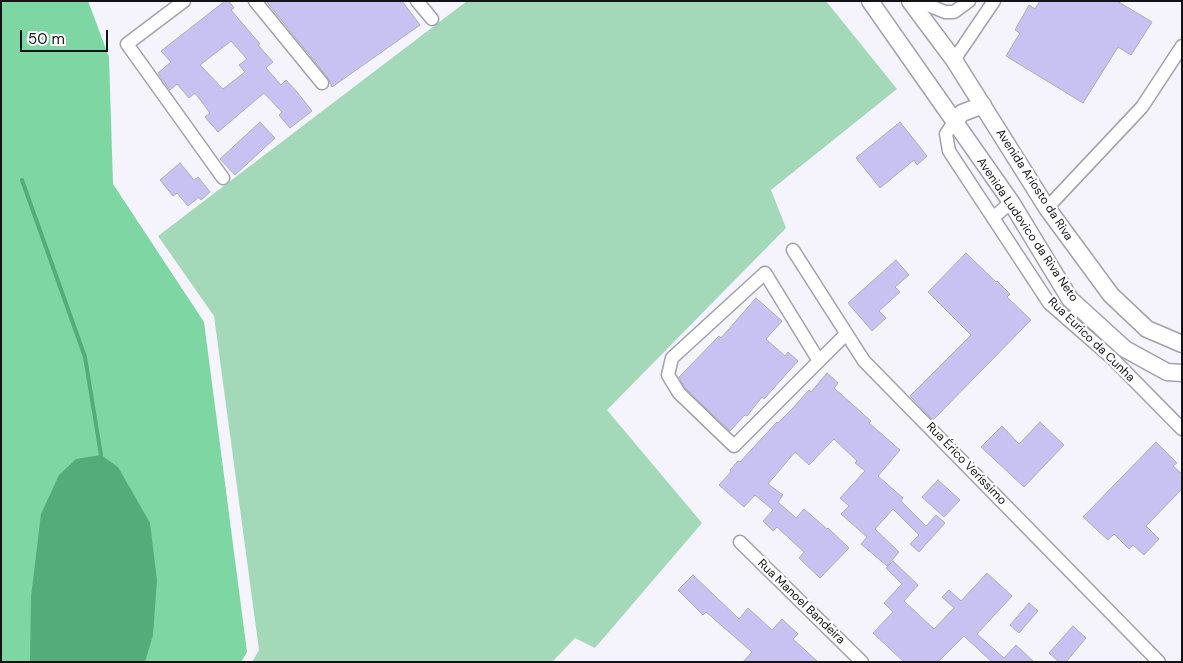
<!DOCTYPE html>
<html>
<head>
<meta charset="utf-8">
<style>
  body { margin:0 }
  #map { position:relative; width:1183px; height:663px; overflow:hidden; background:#f5f4fd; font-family:"DM Sans",sans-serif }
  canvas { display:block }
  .frame { position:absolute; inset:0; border:2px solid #131317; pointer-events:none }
  .scale { position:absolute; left:20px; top:30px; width:88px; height:22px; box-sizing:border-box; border:2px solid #131317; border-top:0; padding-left:6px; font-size:15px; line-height:18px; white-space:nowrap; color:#131317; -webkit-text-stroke:4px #fff; paint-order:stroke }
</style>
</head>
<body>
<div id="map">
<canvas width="1183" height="663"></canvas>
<div class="frame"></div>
<div class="scale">50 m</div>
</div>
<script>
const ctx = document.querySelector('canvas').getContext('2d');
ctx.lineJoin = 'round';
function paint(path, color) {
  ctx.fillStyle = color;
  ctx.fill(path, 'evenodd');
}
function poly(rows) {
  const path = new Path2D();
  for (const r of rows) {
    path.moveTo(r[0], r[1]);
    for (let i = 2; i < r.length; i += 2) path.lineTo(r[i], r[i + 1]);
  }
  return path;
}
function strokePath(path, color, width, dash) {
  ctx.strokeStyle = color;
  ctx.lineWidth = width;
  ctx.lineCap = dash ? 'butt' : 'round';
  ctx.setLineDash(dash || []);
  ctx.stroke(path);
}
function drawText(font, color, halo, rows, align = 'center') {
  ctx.font = font + ' "DM Sans",sans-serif';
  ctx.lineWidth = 4.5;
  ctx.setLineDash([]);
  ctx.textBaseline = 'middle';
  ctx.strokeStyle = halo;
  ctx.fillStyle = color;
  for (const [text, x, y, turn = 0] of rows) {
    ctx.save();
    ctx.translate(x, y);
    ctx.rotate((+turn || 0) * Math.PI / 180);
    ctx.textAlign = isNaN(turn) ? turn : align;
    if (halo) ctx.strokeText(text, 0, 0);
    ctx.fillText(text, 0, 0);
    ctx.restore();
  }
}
paint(poly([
  [467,1,826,1,897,89,771,190,786,228,607,410,702,523,595,648,575,638,552,662,252,662,259,650,214,316,158,236]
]), '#a3d9b8');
paint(poly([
  [1,1,88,1,109,57,113,184,204,322,247,652,241,662,1,662]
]), '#7ed6a3');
paint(poly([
  [101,455,118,467,150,523,157,580,153,635,145,662,30,662,31,597,41,514,59,475,76,459]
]), '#54ac7b');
strokePath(poly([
  [22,180,85,357,101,455]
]), '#54ac7b', 4);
const building = poly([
  [225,1,229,1,234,8,231,10,260,44,258,45,273,62,266,68,281,85,286,80,297,92,312,111,290,128,279,115,282,112,264,93,218,132,205,117,210,113,195,93,189,98,177,84,170,90,158,73,171,62,161,51,225,1],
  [231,41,247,59,239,65,245,72,223,89,200,65,231,41],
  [266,1,402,1,420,25,332,87,328,78,266,1],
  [1040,1,1117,1,1152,22,1131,55,1118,47,1083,103,1006,56,1020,33,1015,30,1029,5,1035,9,1040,1],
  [260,122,275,138,235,175,220,159,260,122],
  [900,122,927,156,917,165,914,160,880,188,856,158,900,122],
  [180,163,194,180,198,177,210,192,201,200,199,197,188,206,177,193,173,196,160,180,180,163],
  [966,253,996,282,997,281,1010,294,1007,297,1031,320,933,420,910,396,971,335,928,292,966,253],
  [896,260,909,275,895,287,900,292,879,311,886,318,872,331,848,303,896,260],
  [756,298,782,321,766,339,785,356,788,352,798,361,764,399,762,397,747,416,745,415,730,431,685,388,679,377,719,336,721,338,756,298],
  [827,373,838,383,834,388,871,421,869,423,900,450,878,476,903,498,901,501,926,526,936,515,945,523,919,552,910,544,919,535,893,509,875,529,899,552,887,566,861,544,867,537,841,514,849,506,840,498,865,471,855,463,857,461,834,439,809,465,795,452,768,484,783,495,778,502,796,518,804,509,827,529,828,528,849,548,820,578,799,558,804,552,777,527,773,531,763,521,773,510,755,495,744,507,719,485,731,472,730,470,738,461,740,462,777,422,778,423,792,409,809,390,811,392,827,373],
  [1040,422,1064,445,1024,487,981,447,1002,426,1019,444,1040,422],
  [1156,442,1177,463,1173,466,1182,474,1182,489,1146,526,1159,539,1144,555,1133,545,1129,549,1114,534,1108,540,1083,517,1156,442],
  [938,480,960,500,944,517,922,497,938,480],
  [893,561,918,585,904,601,934,629,954,608,942,597,949,590,961,601,987,573,1012,596,977,634,1004,658,1016,645,1034,662,992,662,964,636,938,662,904,662,873,633,893,612,884,603,902,584,886,568,893,561],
  [693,575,739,619,748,608,772,630,782,619,798,634,793,639,818,662,743,662,752,652,706,612,703,615,678,590,693,575],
  [1029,603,1038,611,1019,633,1010,625,1029,603],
  [1073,626,1086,638,1066,662,1059,662,1049,653,1073,626]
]);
paint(building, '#c8c2f3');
strokePath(building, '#adacb7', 1);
const minor = poly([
  [184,1,127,44,223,178],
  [255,1,322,83],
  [417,1,432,19],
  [911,3,928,5,945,12,954,12,969,1],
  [954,60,994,1],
  [954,122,946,134,949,151,1049,303,1112,358,1182,429],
  [1047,208,1142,107,1182,46],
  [993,218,1011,202],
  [793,250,864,361,1159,662],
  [819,361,765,273,672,358,668,375,679,393,734,446,846,334],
  [740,542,862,662]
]);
const tertiary = poly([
  [870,1,1011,202,1070,299,1125,349,1167,372,1182,373],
  [910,1,954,60,1047,208,1111,295,1147,329,1182,344],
  [954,122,962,113,983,105]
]);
strokePath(minor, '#a2a1ac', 15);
strokePath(tertiary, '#a2a1ac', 19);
strokePath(minor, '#fff', 12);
strokePath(tertiary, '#fff', 16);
drawText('12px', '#131317', '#fff', [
  ["Avenida Ariosto da Riva",1034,185,57],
  ["Avenida Ludovico da Riva Neto",1027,230,56],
  ["Rua Eurico da Cunha",1091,340,44],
  ["Rua Érico Veríssimo",966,464,46],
  ["Rua Manoel Bandeira",801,602,44]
]);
</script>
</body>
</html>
